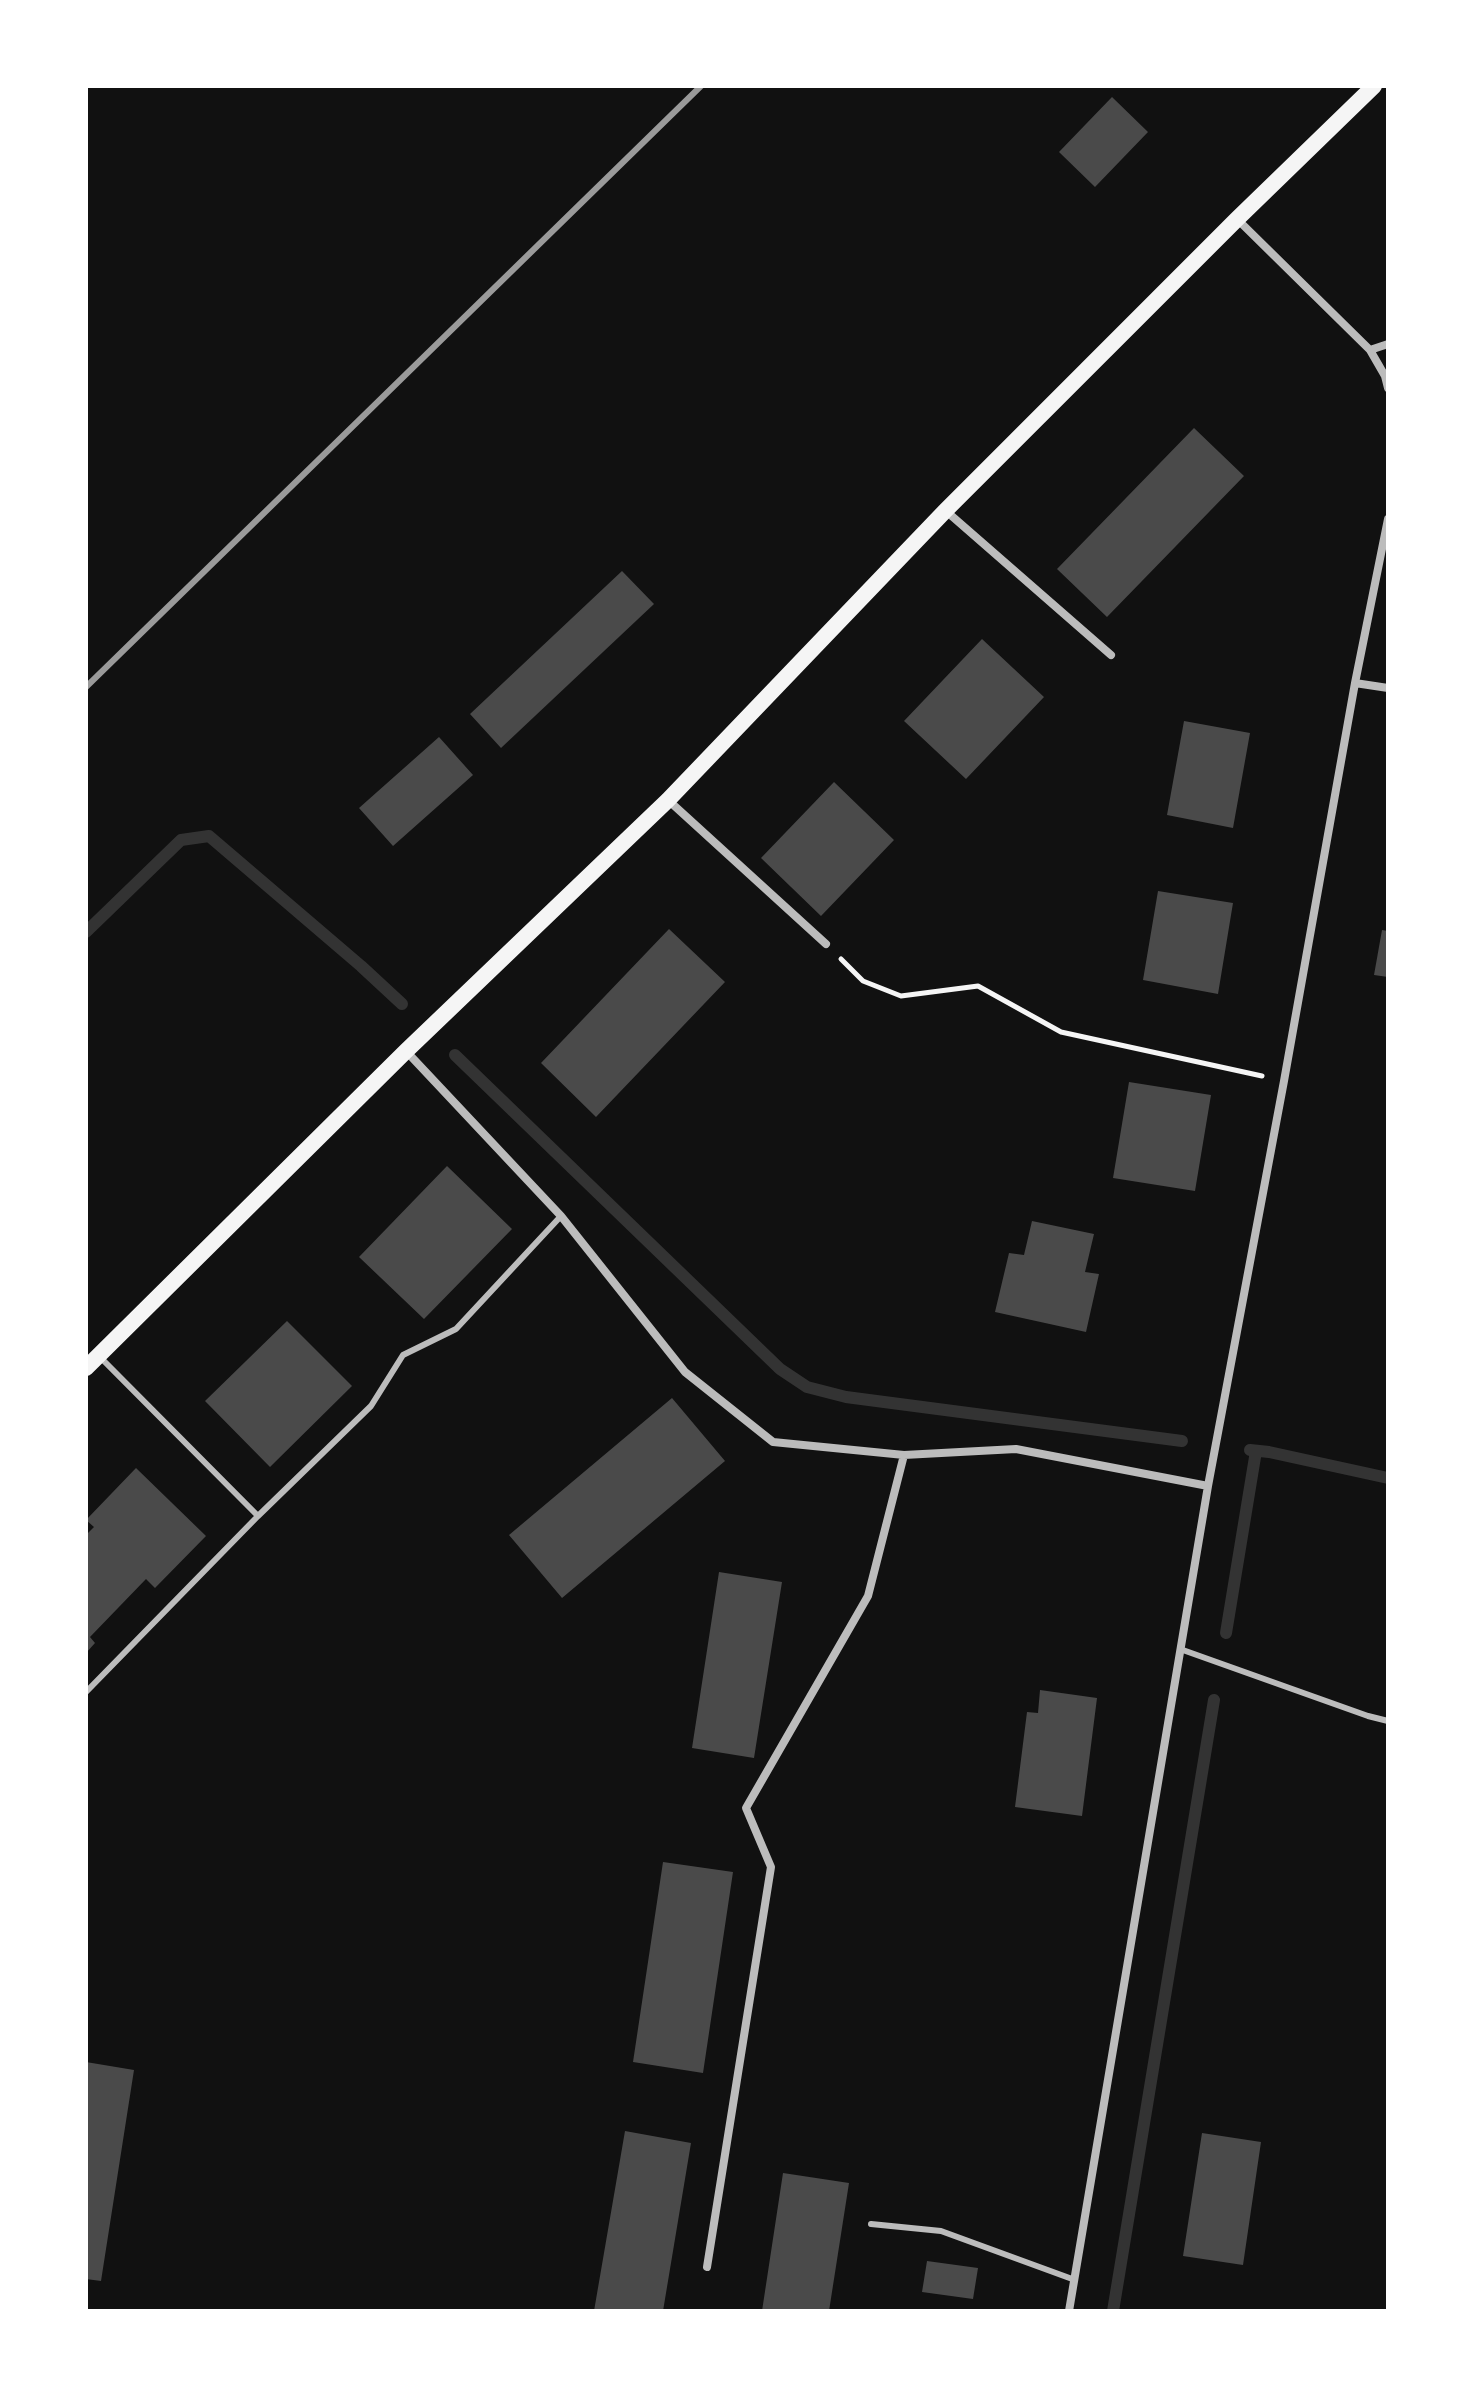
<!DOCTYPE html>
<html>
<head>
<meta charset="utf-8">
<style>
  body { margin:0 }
  #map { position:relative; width:1474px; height:2397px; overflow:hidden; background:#111; font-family:"Fira Sans Condensed",sans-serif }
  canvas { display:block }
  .frame { position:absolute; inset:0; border:88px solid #fff; pointer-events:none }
</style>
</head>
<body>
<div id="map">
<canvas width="1474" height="2397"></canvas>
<div class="frame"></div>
</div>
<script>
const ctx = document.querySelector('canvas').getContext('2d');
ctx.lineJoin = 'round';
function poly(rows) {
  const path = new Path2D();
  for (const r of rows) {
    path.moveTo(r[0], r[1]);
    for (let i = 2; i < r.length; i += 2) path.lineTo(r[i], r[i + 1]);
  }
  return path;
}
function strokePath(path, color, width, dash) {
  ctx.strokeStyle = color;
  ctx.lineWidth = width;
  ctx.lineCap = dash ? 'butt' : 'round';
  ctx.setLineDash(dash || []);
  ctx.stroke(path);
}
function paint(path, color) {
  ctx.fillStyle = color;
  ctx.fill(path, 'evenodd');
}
strokePath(poly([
  [86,932,181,840,209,836,361,966,402,1004],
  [455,1055,780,1369,807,1387,846,1397,1182,1441],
  [1250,1450,1269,1452,1388,1478],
  [1226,1633,1256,1451],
  [1113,2311,1214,1700]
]), '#333', 12);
paint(poly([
  [1112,97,1148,132,1095,187,1059,152],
  [1194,428,1244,476,1107,617,1057,569],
  [622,571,654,604,501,748,470,714],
  [982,639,1044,697,966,779,904,721],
  [1184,721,1250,733,1233,828,1167,815],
  [439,737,473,775,393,846,359,808],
  [834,782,894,840,821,916,761,858],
  [1158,891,1233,903,1218,994,1143,980],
  [669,929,725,982,596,1117,541,1063],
  [1382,930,1388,931,1388,977,1374,975],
  [1129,1082,1211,1095,1195,1191,1113,1178],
  [447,1166,512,1229,424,1319,359,1257],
  [1032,1221,1094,1234,1085,1272,1099,1274,1086,1332,995,1312,1009,1253,1024,1255],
  [287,1321,352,1386,270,1467,205,1401],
  [672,1398,725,1461,562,1598,509,1535],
  [136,1468,206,1536,155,1588,146,1579,90,1637,95,1643,86,1653,86,1535,94,1527,86,1520],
  [719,1572,782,1582,754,1758,692,1748],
  [1040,1690,1097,1698,1082,1816,1015,1807,1027,1712,1038,1713],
  [663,1862,733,1872,703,2073,633,2062],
  [86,2062,134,2070,101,2281,86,2279],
  [625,2131,691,2143,663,2311,594,2311],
  [1202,2133,1261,2142,1243,2265,1183,2256],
  [783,2173,849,2183,829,2311,762,2311],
  [927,2261,978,2268,973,2299,922,2292]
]), '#4a4a4a');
strokePath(poly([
  [841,959,863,981,901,996,978,986,1061,1032,1262,1076]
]), '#f5f5f5', 5);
strokePath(poly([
  [99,1356,258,1516],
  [1180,1649,1368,1716,1388,1721],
  [86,1692,258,1516,371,1406,403,1355,456,1329,561,1216],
  [871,2224,941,2231,1075,2280]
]), '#bcbcbc', 6);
strokePath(poly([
  [1237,219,1370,350,1385,376,1388,388],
  [1370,350,1388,344],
  [946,511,1111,655],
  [1355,683,1388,688],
  [668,800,826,944],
  [406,1051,561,1216,685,1372,773,1442,904,1455,1016,1449,1208,1486],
  [707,2267,771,1867,746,1808,868,1596,904,1455],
  [1069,2311,1208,1486,1284,1081,1355,683,1388,519]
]), '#bcbcbc', 8);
strokePath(poly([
  [86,1368,406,1051,668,800,945,511,1237,219,1374,86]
]), '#f5f5f5', 16);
strokePath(poly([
  [86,687,701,86]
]), '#9a9a9a', 6);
</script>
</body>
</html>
